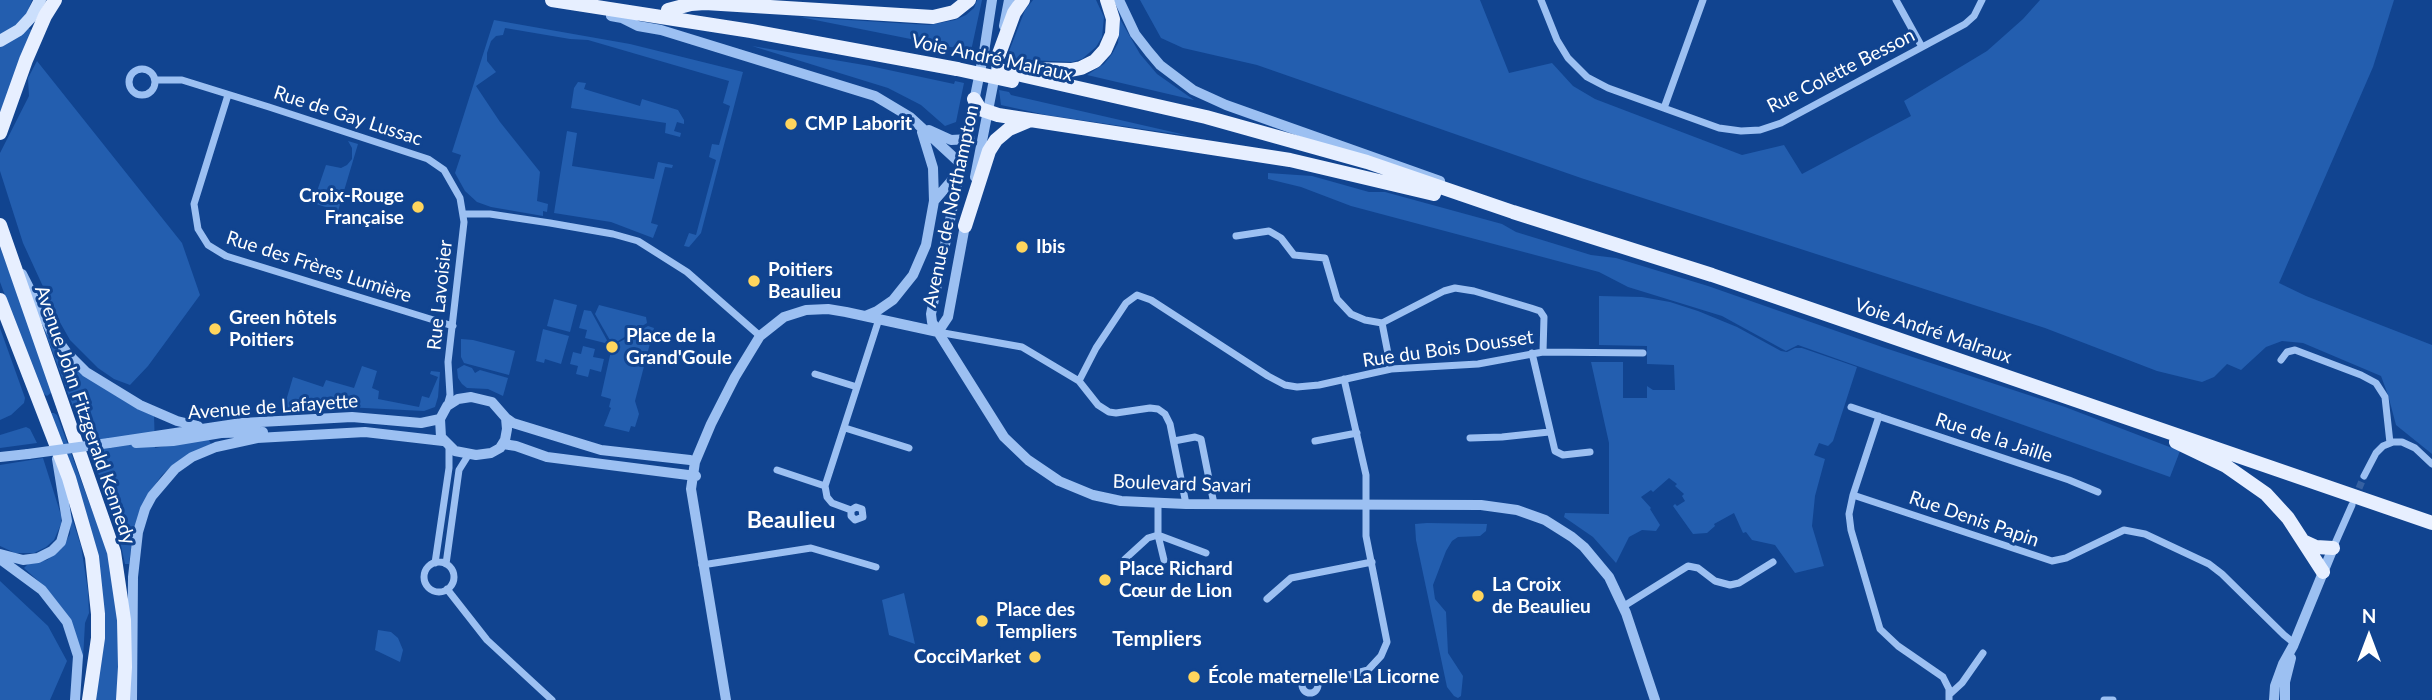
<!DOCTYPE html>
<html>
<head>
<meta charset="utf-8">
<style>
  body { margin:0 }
  #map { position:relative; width:2432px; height:700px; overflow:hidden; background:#114490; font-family:Lato,sans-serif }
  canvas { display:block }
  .north { position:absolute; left:2334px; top:602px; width:70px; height:70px; -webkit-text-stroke:5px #114490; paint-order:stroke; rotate:0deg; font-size:19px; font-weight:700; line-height:28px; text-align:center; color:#fff }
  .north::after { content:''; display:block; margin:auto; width:24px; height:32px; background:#fff; clip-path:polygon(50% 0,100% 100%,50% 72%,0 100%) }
</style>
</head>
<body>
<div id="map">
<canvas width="2432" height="700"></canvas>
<div class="north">N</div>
</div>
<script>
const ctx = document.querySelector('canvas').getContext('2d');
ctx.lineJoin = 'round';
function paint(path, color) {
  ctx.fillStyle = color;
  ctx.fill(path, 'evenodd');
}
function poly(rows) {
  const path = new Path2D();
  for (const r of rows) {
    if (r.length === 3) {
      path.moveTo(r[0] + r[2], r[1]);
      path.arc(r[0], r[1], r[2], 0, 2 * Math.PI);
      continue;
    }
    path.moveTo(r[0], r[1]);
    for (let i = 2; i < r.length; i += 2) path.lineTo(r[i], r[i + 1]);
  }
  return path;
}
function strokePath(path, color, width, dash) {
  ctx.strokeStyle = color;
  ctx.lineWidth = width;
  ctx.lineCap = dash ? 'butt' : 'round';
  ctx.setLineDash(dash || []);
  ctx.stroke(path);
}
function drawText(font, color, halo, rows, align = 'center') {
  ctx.font = font + ' Lato,sans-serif';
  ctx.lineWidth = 6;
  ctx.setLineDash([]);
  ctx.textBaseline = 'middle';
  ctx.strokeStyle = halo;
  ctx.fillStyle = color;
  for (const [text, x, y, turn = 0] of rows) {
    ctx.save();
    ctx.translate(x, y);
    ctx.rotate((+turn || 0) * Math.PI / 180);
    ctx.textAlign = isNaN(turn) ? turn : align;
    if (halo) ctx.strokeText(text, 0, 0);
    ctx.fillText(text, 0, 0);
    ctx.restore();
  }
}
paint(poly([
  [0,0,32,0,26,15,16,26,0,36],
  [977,0,982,0,971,51,800,17,929,25,955,20,966,15,974,8],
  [1033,0,1096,0,1104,17,1102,37,1096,47,1082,59,1072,62,1006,59,1025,10],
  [1140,0,1480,0,1509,73,1552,63,1573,86,1595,99,1742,155,1784,145,1802,174,1911,116,1904,101,1987,51,2023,19,2040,0,2394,0,2373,67,2279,283,2306,296,2432,345,2432,454,2396,425,2388,395,2381,376,2303,343,2282,341,2266,347,2241,370,2227,364,2214,377,2202,382,2157,371,2045,328,1581,178,1257,65,1183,48,1161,38],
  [1120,19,1140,54,1157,74,1194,100,1087,75,1104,64,1112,54,1118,43],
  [494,20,630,44,743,72,701,233,689,247,684,246,689,233,696,235,716,160,709,157,712,144,719,145,730,106,723,103,729,81,588,40,570,39,505,28,503,35,496,36,491,41,487,53,487,61,496,72,476,86,500,122,540,172,537,201,548,204,547,212,543,211,543,216,491,207,477,202,465,191,455,173,461,155,452,152],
  [28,28,33,31,0,114,0,45],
  [752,46,870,66,954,84,955,81,964,83,956,122,945,126,921,105,888,88],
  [37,61,182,243,200,295,148,366,130,385,114,379,98,368,70,340,57,317,23,243,0,171,0,153,29,96,28,78],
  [578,82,586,83,584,89,640,106,642,99,678,110,684,120,684,124,677,122,674,131,681,133,680,137,665,133,666,123,571,108,574,88],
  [999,90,1009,92,1011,95,1190,136,1046,115,1001,105],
  [567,131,577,133,572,166,654,179,658,162,673,165,672,168,665,167,651,223,658,225,653,238,611,222,554,213],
  [348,141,358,144,338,211,313,203,326,165,341,168,347,165,352,159,352,148],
  [1268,173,1312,176,1369,192,1385,192,1502,224,1516,232,1591,255,1616,258,1708,286,1882,347,2065,407,2180,451,2170,477,1798,345,1786,351,1722,316,1628,287,1599,272,1351,206,1301,187,1268,179],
  [0,247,52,388,52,392,47,396,41,392,0,282],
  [1599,296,1642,297,1670,302,1698,311,1737,327,1781,351,1787,352,1795,348,1802,348,1857,367,1833,441,1828,446,1819,443,1814,455,1825,459,1815,496,1812,526,1824,566,1795,573,1775,545,1752,540,1746,532,1743,533,1734,513,1714,524,1715,526,1707,533,1693,534,1673,506,1675,504,1677,506,1685,501,1682,496,1684,494,1675,486,1677,484,1669,478,1653,492,1651,490,1641,497,1651,508,1650,509,1660,525,1656,531,1642,530,1629,537,1616,563,1593,537,1564,517,1565,513,1609,514,1609,443,1591,362,1623,362,1623,398,1647,398,1647,386,1653,390,1675,390,1674,365,1647,364,1647,346,1599,345],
  [554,299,577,305,570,332,547,326],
  [599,305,646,317,647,323,615,343,611,342,595,314],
  [584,310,591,311,609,344,585,338,587,330,579,328],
  [39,316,58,347,154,415,155,448,208,438,211,444,174,464,162,475,149,493,132,541,129,564,125,564,115,518],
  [648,326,654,328,635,401,639,414,635,427,631,426,629,432,604,426,611,408,609,407,611,399,601,396,611,351,618,349,616,344],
  [0,328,25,398,24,403,11,415,0,420],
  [543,329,569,336,561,364,545,359,544,363,536,361],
  [461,339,473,340,515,351,509,375,464,363,461,357],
  [583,346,595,349,593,357,604,359,601,372,590,369,588,377,576,374,578,366,570,364,573,352,581,354],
  [464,365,472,368,475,373,480,370,508,378,503,396,488,389,467,388,462,384,458,378,457,369],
  [362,366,377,371,372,388,379,391,378,399,419,407,422,396,429,398,438,377,430,374,431,371,440,372,438,397,435,407,424,411,325,406,283,411,293,377,323,387,326,380,354,388],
  [50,413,54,413,57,415,93,513,105,536,119,609,118,700,93,700,102,626],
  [26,427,30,429,37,443,0,448,0,435],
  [43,458,61,515,61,524,54,540,46,547,34,553,15,553,0,546,0,465],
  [71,515,81,546,88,591,89,613,85,623,83,659,46,588,24,568,28,564,47,560,63,547,70,534],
  [1427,523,1487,524,1486,531,1480,536,1458,537,1452,541,1446,551,1433,585,1435,599,1446,612,1448,653,1463,676,1461,696,1458,698,1454,696,1447,687,1416,540,1415,524],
  [0,581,48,626,67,661,50,700,0,700],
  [904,593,915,644,889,635,882,600],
  [378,630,391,632,398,638,403,650,400,662,375,650]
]), '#235eaf');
strokePath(poly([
  [2355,498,2364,476]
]), '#3560a1', 7, [7, 3.5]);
strokePath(poly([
  [1541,0,1557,40,1568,58,1587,77,1608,88,1719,128,1741,131,1760,130,1781,123,1965,24,1974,16,1982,0],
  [1896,0,1922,47],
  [142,82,13],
  [155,80,182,80,269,107,428,159,444,170,460,198,464,222,448,362,450,395,447,406],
  [228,95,194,204,198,229,208,245,226,256,453,326],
  [1664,108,1703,0],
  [464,214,490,214,550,223,613,234,638,241,687,272,760,336],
  [1236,236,1269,231,1281,238,1294,255,1325,258,1337,299,1351,314,1365,320,1382,323,1444,291,1455,288,1474,291,1531,308,1540,311,1544,317,1543,352],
  [1382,323,1391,369],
  [938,332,1022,347,1079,381,1096,348,1126,303,1137,295,1151,300,1268,376,1285,385,1297,387,1319,385,1391,369,1478,364,1543,352,1643,353],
  [1532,353,1555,451,1563,455,1590,452],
  [2281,360,2287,352,2295,350,2361,375,2376,383,2385,397,2390,443],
  [815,374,857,387],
  [1079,381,1098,405,1109,412,1116,413,1150,408,1158,409,1165,414,1170,424,1186,504],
  [1851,407,2069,480,2098,492],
  [1879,416,1853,495,1849,514,1851,530,1880,629,1898,646,1943,677,1949,689,1949,700],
  [845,428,909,448],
  [1470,438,1502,437,1549,432],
  [1174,441,1195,437,1201,439,1214,504],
  [1315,441,1357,433],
  [777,470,825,486,879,319],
  [2364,476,2376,453,2383,446,2393,442,2402,442,2415,448,2432,464],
  [825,486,827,497,832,503,851,510,851,516,855,520,863,517,862,509,856,507,851,510],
  [1853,495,2052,561,2066,558,2124,530,2145,534,2209,564,2222,574,2284,635,2294,643],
  [1158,503,1158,535,1164,560],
  [2333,548,2352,505],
  [1125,559,1148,538,1158,535,1206,553],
  [439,577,15],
  [435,563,449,468,449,447],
  [446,564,459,470,469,454],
  [702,565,811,548,876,567],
  [447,589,487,640,552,700],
  [1267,599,1291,578,1372,562],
  [1624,606,1688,566,1698,568,1715,581,1730,585,1739,583,1773,562],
  [1310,685,8],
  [1318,683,1368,670,1381,656,1387,642,1366,536,1366,475,1344,379],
  [1950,694,1962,683,1983,653],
  [2104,700,2113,700]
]), '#9cc0f2', 7);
strokePath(poly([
  [992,0,984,52,931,314,932,322,938,332,1004,437,1028,460,1059,481,1093,495,1121,501,1186,504,1481,505,1517,510,1545,520,1572,537,1584,547,1609,577,1626,613,1655,700],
  [1119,0,1135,34,1149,52,1160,65,1193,90,1226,105,1440,181],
  [611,16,622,18,638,26,661,30,875,96,910,117,961,164],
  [1004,26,1009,0],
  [929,130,951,140,970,139],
  [922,132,933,168,934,201],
  [975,177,1000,49],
  [22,274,51,331,67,353,86,372,140,405,177,421,198,426],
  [865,316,877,311,893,300,913,275,926,245,934,201,959,172],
  [938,332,948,317,966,220],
  [471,397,492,402,506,418,507,429,505,440,500,448,491,453,476,455,455,451,441,437,440,419,447,406,458,399,471,397],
  [506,418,513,423,601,450,690,460],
  [109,443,242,423,352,417,421,423,440,419],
  [136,443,173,441,221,433,263,432],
  [503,444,516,446,547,457,696,476],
  [0,457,28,454],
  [0,554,23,560,38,558,52,551,61,542,67,521,57,459],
  [0,559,42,590,67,622,78,656,75,700],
  [132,700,133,577,138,532,145,509,152,496,175,469,192,457,216,447,257,438,365,432,443,441],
  [726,700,691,489,695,462,711,424,735,377,760,336,784,317,806,310,828,309,846,312,938,332],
  [2274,700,2275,686,2283,664,2293,646,2333,548],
  [2285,700,2285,682,2291,658]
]), '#9cc0f2', 10);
strokePath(poly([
  [0,41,19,30,31,17,40,0]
]), '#cbdffc', 12);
strokePath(poly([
  [552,0,751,31,957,69],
  [668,10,691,4,705,3,933,17,954,12,969,0],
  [999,54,1014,13,1023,0],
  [1029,69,1071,70,1081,68,1095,61,1105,50,1112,34,1113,19,1107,0],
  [999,70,1206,117,1367,162,1513,212,1712,275,2432,523],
  [974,99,980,109,998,115,1290,160,1434,194],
  [0,133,26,60,45,16,55,0],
  [0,225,114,552,124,620,125,667,123,700],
  [965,226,989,151,996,140,1009,129,1028,121],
  [0,300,69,478,92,557,98,614,98,638,89,700],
  [2176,442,2226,466,2266,494,2288,518,2323,572],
  [2303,541,2316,547,2333,548]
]), '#e7efff', 14);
strokePath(poly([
  [28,454,109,443]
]), '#9cc0f2', 10);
strokePath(poly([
  [957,69,1012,81]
]), '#e7efff', 14);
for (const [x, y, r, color] of [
  [791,124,7,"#ffd55d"],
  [418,207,7,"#ffd55d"],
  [1022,247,7,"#ffd55d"],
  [754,281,7,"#ffd55d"],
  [215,329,7,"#ffd55d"],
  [612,347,7,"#ffd55d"],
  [1105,580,7,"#ffd55d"],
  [1478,596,7,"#ffd55d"],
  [982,621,7,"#ffd55d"],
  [1035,657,7,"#ffd55d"],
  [1194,677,7,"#ffd55d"]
]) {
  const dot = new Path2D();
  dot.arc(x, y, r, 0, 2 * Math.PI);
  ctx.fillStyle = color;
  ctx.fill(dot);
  strokePath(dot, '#114490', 2.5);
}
drawText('19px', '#fff', '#114490', [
  ["Voie André Malraux",992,58,12],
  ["Rue Colette Besson",1841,71,-27],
  ["Rue de Gay Lussac",348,116,18],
  ["Avenue de Northampton",951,206,-78],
  ["Rue des Frères Lumière",319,267,18],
  ["Rue Lavoisier",440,295,-84],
  ["Voie André Malraux",1933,331,19],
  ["Rue du Bois Dousset",1448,349,-8],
  ["Avenue de Lafayette",273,407,-4],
  ["Avenue John Fitzgerald Kennedy",85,415,71],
  ["Rue de la Jaille",1994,438,18],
  ["Boulevard Savari",1182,484,2],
  ["Rue Denis Papin",1974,519,19]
]);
drawText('bold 19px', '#fff', '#114490', [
  ["CMP Laborit",805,124],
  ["Croix-Rouge",404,196,"right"],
  ["Française",404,218,"right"],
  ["Ibis",1036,247],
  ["Poitiers",768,270],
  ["Beaulieu",768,292],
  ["Green hôtels",229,318],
  ["Poitiers",229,340],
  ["Place de la",626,336],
  ["Grand'Goule",626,358],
  ["Place Richard",1119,569],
  ["Cœur de Lion",1119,591],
  ["La Croix",1492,585],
  ["de Beaulieu",1492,607],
  ["Place des",996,610],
  ["Templiers",996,632],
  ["CocciMarket",1021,657,"right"],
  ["École maternelle La Licorne",1208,677]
], 'left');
drawText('bold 21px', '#fff', '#114490', [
  ["Templiers",1157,639]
]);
drawText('bold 23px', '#fff', '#114490', [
  ["Beaulieu",791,521]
]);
</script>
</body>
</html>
